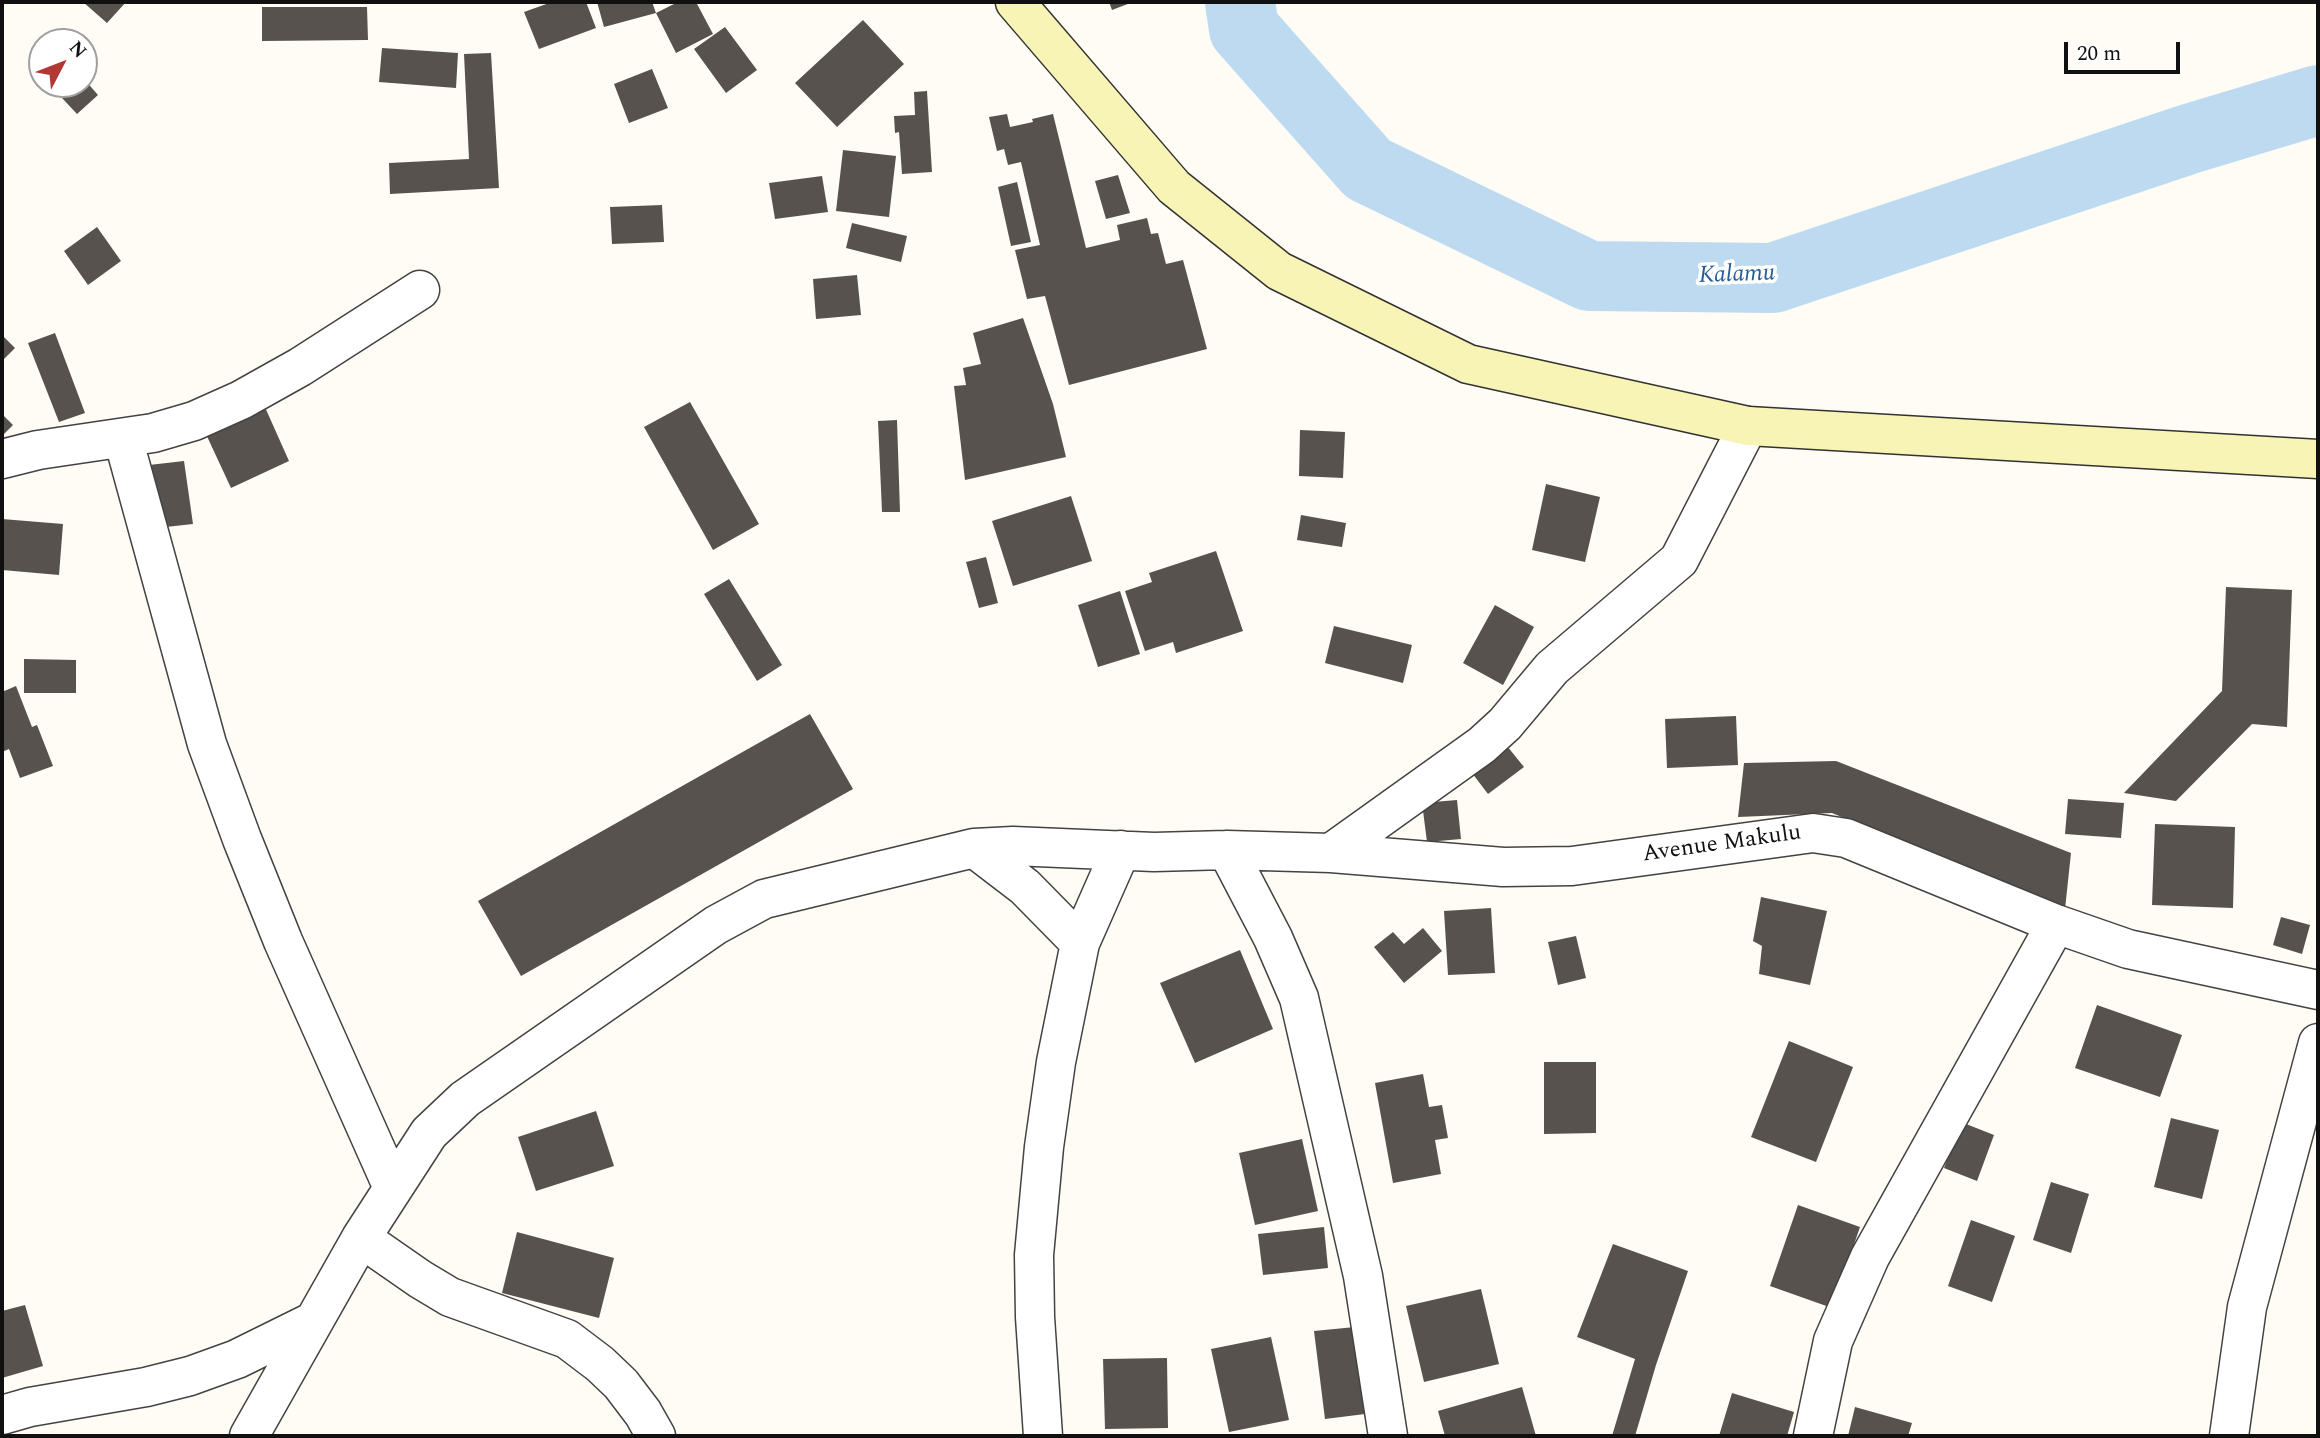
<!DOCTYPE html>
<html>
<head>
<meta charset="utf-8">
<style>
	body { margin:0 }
	#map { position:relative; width:2320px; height:1438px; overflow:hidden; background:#fefcf4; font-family:Spectral,serif }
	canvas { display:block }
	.frame { position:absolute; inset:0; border:4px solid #101010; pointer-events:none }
	.north { position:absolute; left:28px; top:28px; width:70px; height:70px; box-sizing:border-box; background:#fff; border:2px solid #9f9f9f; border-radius:50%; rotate:48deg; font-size:19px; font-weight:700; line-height:28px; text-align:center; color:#101010 }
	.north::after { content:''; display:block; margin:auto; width:24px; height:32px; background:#b23835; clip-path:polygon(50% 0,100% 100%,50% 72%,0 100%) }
	.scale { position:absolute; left:2064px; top:42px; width:116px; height:32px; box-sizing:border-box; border:4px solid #101010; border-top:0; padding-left:9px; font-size:21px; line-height:24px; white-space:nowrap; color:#101010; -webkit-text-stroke:5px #fff; paint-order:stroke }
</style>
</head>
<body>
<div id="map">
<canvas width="2320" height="1438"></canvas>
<div class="frame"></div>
<div class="north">N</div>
<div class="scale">20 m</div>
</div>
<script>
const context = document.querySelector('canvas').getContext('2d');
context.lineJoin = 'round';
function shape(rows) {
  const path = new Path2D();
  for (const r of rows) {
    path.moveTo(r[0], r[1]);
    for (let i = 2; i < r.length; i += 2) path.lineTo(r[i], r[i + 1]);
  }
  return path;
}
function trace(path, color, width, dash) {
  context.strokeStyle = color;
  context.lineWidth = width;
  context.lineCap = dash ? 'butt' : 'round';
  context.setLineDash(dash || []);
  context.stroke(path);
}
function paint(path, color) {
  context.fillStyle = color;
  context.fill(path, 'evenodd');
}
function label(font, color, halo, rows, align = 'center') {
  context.font = font + ' Spectral,serif';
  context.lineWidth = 7;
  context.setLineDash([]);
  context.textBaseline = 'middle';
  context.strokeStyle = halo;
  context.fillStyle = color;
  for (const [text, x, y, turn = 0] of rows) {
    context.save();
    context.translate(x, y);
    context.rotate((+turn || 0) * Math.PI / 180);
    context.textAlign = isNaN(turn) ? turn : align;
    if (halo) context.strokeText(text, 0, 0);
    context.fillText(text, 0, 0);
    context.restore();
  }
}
trace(shape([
	[1240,2,1244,29,1368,169,1589,276,1773,278,2189,139,2318,100]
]), '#bddaf0', 70);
paint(shape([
	[83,2,126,2,107,23],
	[552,2,586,2,596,28,539,49,524,12],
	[597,2,652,2,656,13,678,2,696,2,713,34,676,53,656,13,604,27],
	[1109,2,1133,2,1112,10],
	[262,7,367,7,368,40,262,41],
	[863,20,904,64,837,127,795,83],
	[725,27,757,70,726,93,694,49],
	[382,48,458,53,456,88,379,82],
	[491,53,499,188,390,194,389,163,469,159,464,54],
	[652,69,668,108,629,123,614,84],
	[84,79,98,95,77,114,49,84,84,84],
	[927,91,932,172,902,174,899,132,895,133,894,116,915,115,914,92],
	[1007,114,1010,127,1033,122,1032,119,1053,114,1086,248,1120,240,1117,225,1147,218,1151,234,1158,233,1166,264,1183,260,1207,349,1069,385,1045,296,1027,299,1015,250,1040,245,1021,162,1008,165,1004,149,997,151,989,117],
	[843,150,896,156,889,217,836,211],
	[1118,175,1130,213,1106,219,1095,181],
	[822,176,828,212,775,219,769,183],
	[1017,182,1031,242,1011,246,998,187],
	[662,205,664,242,612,244,610,207],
	[852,223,907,236,901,262,846,248],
	[97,227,121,261,88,285,64,251],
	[857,275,861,315,816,319,813,279],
	[1023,318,1053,404,1066,457,965,480,954,386,966,385,963,368,981,364,973,333],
	[55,333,85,413,59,422,28,343],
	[2,335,15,348,2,361],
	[690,402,759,524,713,550,644,427],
	[264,405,289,461,231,488,205,432],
	[2,414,13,425,2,436],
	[897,420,900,512,882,512,878,421],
	[1300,430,1345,432,1343,478,1299,476],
	[184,461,193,524,157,528,149,465],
	[1546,484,1600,497,1585,562,1532,550],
	[1071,496,1092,561,1013,586,992,521],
	[1301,515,1346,523,1342,547,1297,540],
	[2,519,63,524,59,575,2,570],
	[1216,551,1243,631,1176,653,1173,642,1145,651,1125,591,1152,582,1149,573],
	[986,557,998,603,979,608,966,562],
	[729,579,782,665,757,681,704,594],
	[2226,587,2292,590,2287,727,2252,724,2176,801,2124,793,2222,691],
	[1120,591,1140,654,1098,667,1078,605],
	[1495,605,1534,627,1503,685,1463,663],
	[1334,626,1412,645,1403,683,1325,663],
	[24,659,76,660,76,693,24,693],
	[16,686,32,727,37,725,53,766,20,778,9,749,2,752,2,692],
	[810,714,853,789,521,976,478,901],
	[1736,716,1738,765,1667,768,1665,719],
	[1507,746,1524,767,1488,794,1472,773],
	[1836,761,2071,853,2065,909,1832,813,1738,817,1744,763],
	[2068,799,2124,803,2121,838,2065,834],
	[1457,800,1461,839,1427,842,1422,803],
	[2155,824,2235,827,2233,908,2152,905],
	[1761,897,1827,911,1810,985,1759,974,1762,946,1753,941],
	[1491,908,1495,973,1448,975,1444,911],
	[2281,917,2310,925,2302,954,2273,945],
	[1423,928,1442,951,1404,983,1374,947,1393,932,1404,944],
	[1576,936,1586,978,1558,985,1548,942],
	[1240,950,1273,1029,1195,1063,1160,983],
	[2097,1005,2182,1035,2160,1097,2075,1068],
	[1789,1041,1853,1067,1816,1162,1751,1137],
	[1544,1062,1596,1062,1596,1133,1544,1134],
	[1423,1074,1429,1107,1442,1105,1448,1138,1435,1140,1441,1174,1393,1183,1375,1083],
	[596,1111,614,1166,536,1191,518,1137],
	[2171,1118,2219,1130,2202,1199,2154,1187],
	[1961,1122,1994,1135,1977,1181,1944,1168],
	[1302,1139,1318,1211,1255,1225,1239,1153],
	[2051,1182,2089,1194,2071,1253,2033,1240],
	[1798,1205,1860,1227,1832,1308,1770,1286],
	[1971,1220,2015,1236,1992,1302,1948,1286],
	[1324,1227,1328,1268,1263,1275,1258,1234],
	[517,1232,614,1258,599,1318,502,1293],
	[1613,1244,1688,1271,1656,1365,1635,1436,1612,1436,1635,1359,1577,1337],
	[1481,1289,1499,1364,1424,1382,1406,1306],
	[25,1305,43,1366,2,1378,2,1311],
	[1355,1327,1365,1414,1325,1419,1314,1331],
	[1271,1337,1289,1420,1229,1432,1211,1349],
	[1167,1358,1168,1428,1105,1429,1103,1359],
	[1522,1387,1536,1436,1445,1436,1438,1411],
	[1732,1393,1794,1412,1787,1436,1719,1436],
	[1855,1407,1912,1423,1908,1436,1848,1436]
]), '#57524d');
const street = shape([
	[123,438,207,744,242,839,283,941,393,1188],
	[2,459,38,450,153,433,194,421,241,400,300,367,420,290],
	[974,848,1025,887,1080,943],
	[1227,850,1273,938,1299,998,1363,1276,1388,1436],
	[1331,853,1482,745,1505,724,1552,668,1679,560,1748,426],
	[2,1415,30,1407,146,1387,190,1376,237,1359,314,1321],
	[249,1436,361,1238],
	[656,1436,643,1413,621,1384,600,1364,567,1339,450,1297,420,1279,361,1238,429,1133,465,1099,716,925,764,899,974,848,1013,846,1154,852,1227,850,1331,853,1503,867,1572,866,1813,833,1846,838,2056,924,2128,949,2318,990],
	[1043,1436,1035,1317,1034,1255,1044,1147,1056,1062,1080,943,1121,850],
	[1813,1436,1833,1341,1870,1257,2056,924],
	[2229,1436,2247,1307,2318,1043]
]);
const secondary = shape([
	[1015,2,1174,187,1279,271,1468,364,1748,426,2318,459]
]);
trace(street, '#434343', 41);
trace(secondary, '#323232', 41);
trace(street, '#fff', 38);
trace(secondary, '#f7f4b5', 38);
label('23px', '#101010', '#fff', [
	["Avenue Makulu",1722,845,-8]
]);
label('italic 24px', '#255d96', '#fff', [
	["Kalamu",1737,276,-2]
]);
</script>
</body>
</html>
